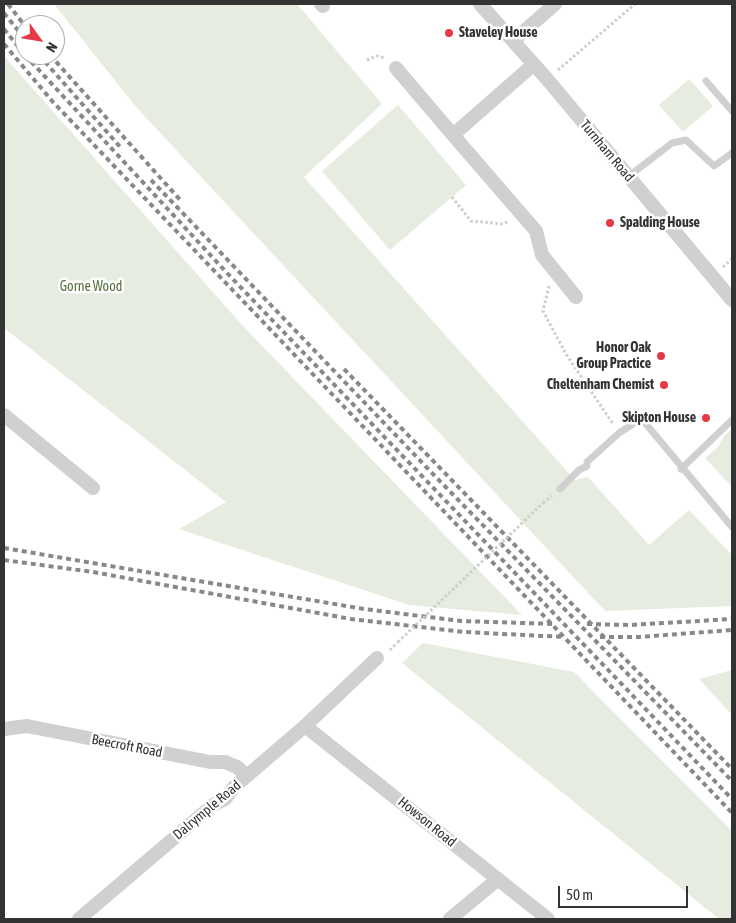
<!DOCTYPE html>
<html>
<head>
<meta charset="utf-8">
<style>
	body { margin:0 }
	#map { position:relative; width:736px; height:923px; overflow:hidden; background:#fff; font-family:"Asap Condensed",sans-serif }
	canvas { display:block }
	.frame { position:absolute; inset:0; border:5px solid #333; pointer-events:none }
	.north { position:absolute; left:15px; top:15px; width:50px; height:50px; box-sizing:border-box; background:#fff; border:1px solid #adadad; border-radius:50%; rotate:122deg; font-size:14px; font-weight:700; line-height:20px; text-align:center; color:#333 }
	.north::after { content:''; display:block; margin:auto; width:18px; height:22px; background:#e63946; clip-path:polygon(50% 0,100% 100%,50% 72%,0 100%) }
	.scale { position:absolute; left:558px; top:886px; width:130px; height:22px; box-sizing:border-box; border:2px solid #333; border-top:0; padding-left:6px; font-size:15px; line-height:18px; white-space:nowrap; color:#333; -webkit-text-stroke:4px #fff; paint-order:stroke }
</style>
</head>
<body>
<div id="map">
<canvas width="736" height="923"></canvas>
<div class="frame"></div>
<div class="north">N</div>
<div class="scale">50 m</div>
</div>
<script>
const context = document.querySelector('canvas').getContext('2d');
context.lineJoin = 'round';
function paint(path, color) {
  context.fillStyle = color;
  context.fill(path, 'evenodd');
}
function shape(rows) {
  const path = new Path2D();
  for (const r of rows) {
    path.moveTo(r[0], r[1]);
    for (let i = 2; i < r.length; i += 2) path.lineTo(r[i], r[i + 1]);
  }
  return path;
}
function trace(path, color, width, dash) {
  context.strokeStyle = color;
  context.lineWidth = width;
  context.lineCap = dash ? 'butt' : 'round';
  context.setLineDash(dash || []);
  context.stroke(path);
}
function label(font, color, halo, rows, align = 'center') {
  context.font = font + ' "Asap Condensed",sans-serif';
  context.lineWidth = 5;
  context.setLineDash([]);
  context.textBaseline = 'middle';
  context.strokeStyle = halo;
  context.fillStyle = color;
  for (const [text, x, y, turn = 0] of rows) {
    context.save();
    context.translate(x, y);
    context.rotate((+turn || 0) * Math.PI / 180);
    context.textAlign = isNaN(turn) ? turn : align;
    if (halo) context.strokeText(text, 0, 0);
    context.fillText(text, 0, 0);
    context.restore();
  }
}
paint(shape([
	[54,4,297,4,382,104,304,177,575,480,588,477,649,545,689,510,732,555,732,606,605,611,137,108],
	[4,56,242,325,522,615,409,605,179,529,226,502,4,328],
	[689,79,713,106,683,132,659,105],
	[398,105,466,185,390,250,322,171],
	[732,429,732,487,705,458,718,447,724,436],
	[423,643,574,672,732,831,732,919,719,919,402,663],
	[732,670,732,715,699,679]
]), '#e6ecdf');
trace(shape([
	[367,60,377,56,385,58],
	[558,70,635,4],
	[452,197,471,221,504,224,508,221],
	[723,267,732,259],
	[549,286,543,311,566,354,613,424],
	[543,503,552,496],
	[390,650,398,642]
]), '#cdcdcd', 3, [2.5, 2.5]);
trace(shape([
	[706,81,732,111],
	[629,176,672,143,686,140,714,166,732,153],
	[646,424,732,527],
	[681,469,732,420],
	[560,489,579,470,587,466,587,462,619,433,633,424]
]), '#d0d0d0', 7);
trace(shape([
	[321,4,323,6],
	[480,4,547,79,732,300],
	[513,41,555,4],
	[534,64,453,135,536,231,542,255,576,297],
	[396,68,453,135],
	[4,415,93,488],
	[305,726,548,919],
	[4,729,27,726,210,762,225,762,237,767,247,776],
	[79,919,213,805,225,799,234,787,305,726,377,658],
	[450,919,498,879]
]), '#d0d0d0', 14);
trace(shape([
	[8,4,25,26],
	[4,13,25,39],
	[4,29,25,55],
	[4,44,53,102,732,813],
	[25,55,227,273,732,799],
	[39,55,122,149],
	[50,55,182,202],
	[151,180,432,473,732,781],
	[344,369,732,769],
	[4,548,364,609,461,621,555,624],
	[4,560,93,572,351,619,464,632,565,637],
	[587,624,630,625,732,619],
	[600,637,639,637,732,630]
]), '#888', 4, [5, 4]);
trace(shape([
	[398,642,543,503]
]), '#cdcdcd', 3, [2.5, 2.5]);
for (const [x, y, r, color] of [
	[449,33,5,"#e63946"],
	[610,223,5,"#e63946"],
	[661,356,5,"#e63946"],
	[664,385,5,"#e63946"],
	[706,418,5,"#e63946"]
]) {
  const dot = new Path2D();
  dot.arc(x, y, r, 0, 2 * Math.PI);
  context.fillStyle = color;
  context.fill(dot);
  trace(dot, '#fff', 2);
}
label('bold 14px', '#333', '#fff', [
	["Staveley House",459,33,"left"],
	["Spalding House",620,223,"left"],
	["Honor Oak",651,348],
	["Group Practice",651,364],
	["Cheltenham Chemist",654,385],
	["Skipton House",696,418]
], 'right');
label('14px', '#333', '#fff', [
	["Turnham Road",607,151,50],
	["Beecroft Road",127,746,11],
	["Dalrymple Road",207,810,-40],
	["Howson Road",427,822,39]
]);
label('14px', '#56703f', '#fff', [
	["Gorne Wood",91,287]
]);
</script>
</body>
</html>
